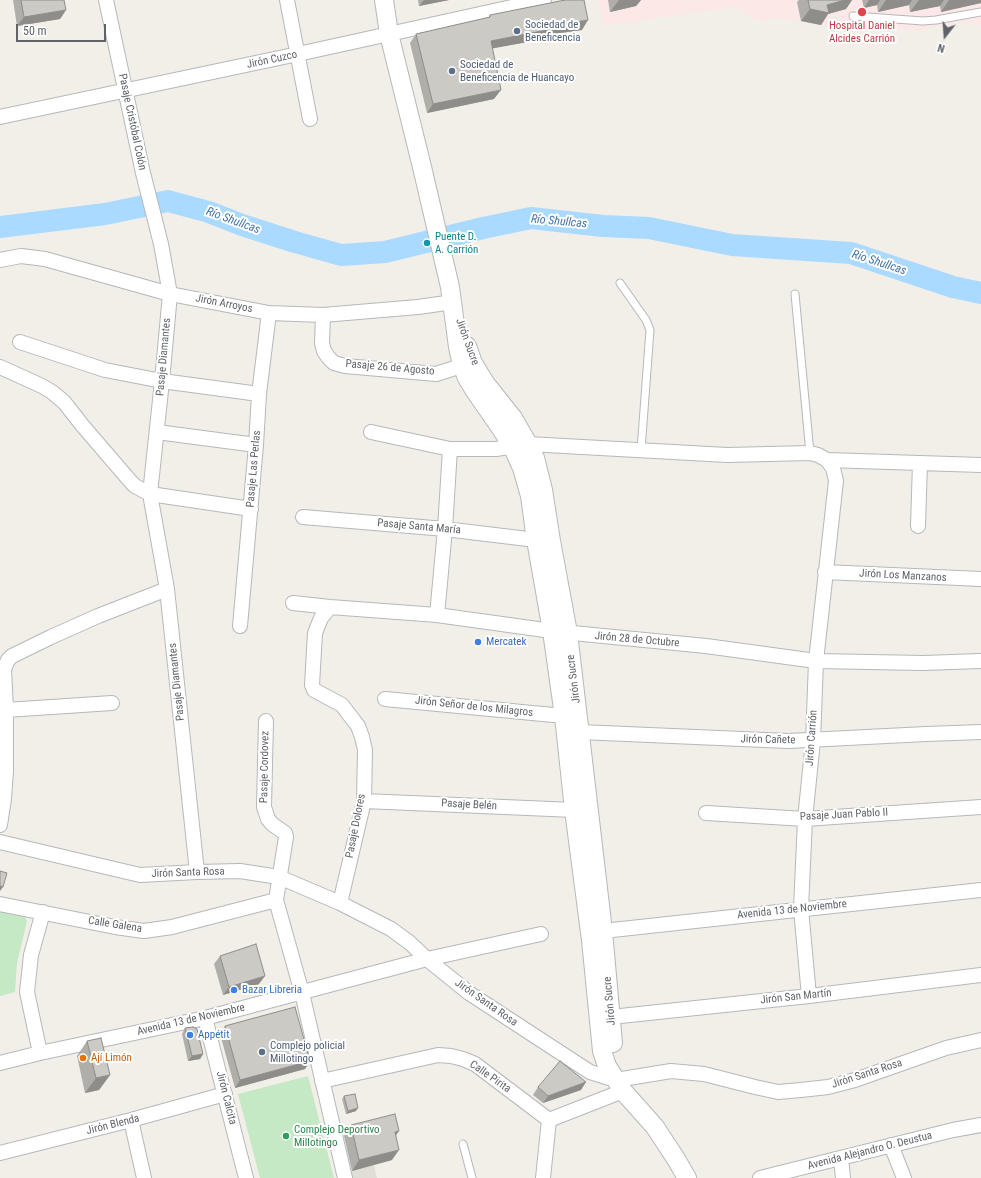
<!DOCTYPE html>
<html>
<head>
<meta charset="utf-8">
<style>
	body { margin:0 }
	#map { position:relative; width:981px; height:1178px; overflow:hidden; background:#f1efe8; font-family:"Roboto Condensed",sans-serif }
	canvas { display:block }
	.north { position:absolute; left:925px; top:16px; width:40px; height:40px; -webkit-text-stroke:3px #fff; paint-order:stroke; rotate:197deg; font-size:11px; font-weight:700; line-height:16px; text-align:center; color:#5f6368 }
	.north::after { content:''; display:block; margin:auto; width:14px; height:18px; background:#5f6368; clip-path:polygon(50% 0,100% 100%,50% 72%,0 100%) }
	.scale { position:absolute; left:16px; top:24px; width:90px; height:18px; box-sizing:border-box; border:2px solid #5f6368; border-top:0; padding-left:5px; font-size:12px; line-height:14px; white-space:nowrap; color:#5f6368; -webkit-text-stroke:3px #fff; paint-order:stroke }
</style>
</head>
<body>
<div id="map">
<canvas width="981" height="1178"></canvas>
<div class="north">N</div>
<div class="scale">50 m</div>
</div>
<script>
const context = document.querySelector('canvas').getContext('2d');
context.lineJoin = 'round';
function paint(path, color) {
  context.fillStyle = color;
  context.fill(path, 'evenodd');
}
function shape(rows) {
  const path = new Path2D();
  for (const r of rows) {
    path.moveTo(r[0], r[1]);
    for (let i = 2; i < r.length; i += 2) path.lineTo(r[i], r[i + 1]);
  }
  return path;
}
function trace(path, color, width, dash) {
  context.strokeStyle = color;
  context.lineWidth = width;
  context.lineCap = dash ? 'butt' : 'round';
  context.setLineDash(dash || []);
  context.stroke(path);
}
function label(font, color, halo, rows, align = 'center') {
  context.font = font + ' "Roboto Condensed",sans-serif';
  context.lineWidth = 4;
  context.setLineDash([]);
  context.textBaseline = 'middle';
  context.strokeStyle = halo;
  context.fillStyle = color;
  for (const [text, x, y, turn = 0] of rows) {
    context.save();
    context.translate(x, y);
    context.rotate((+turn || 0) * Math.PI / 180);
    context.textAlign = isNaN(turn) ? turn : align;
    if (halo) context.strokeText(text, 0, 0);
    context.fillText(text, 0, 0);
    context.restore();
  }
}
paint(shape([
	[374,1165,377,1178,352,1178,350,1171]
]), '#e1ded6');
paint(shape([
	[598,0,981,0,981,26,971,23,947,25,917,31,888,27,850,29,822,26,779,18,759,21,734,7,604,26]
]), '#fce8e6');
paint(shape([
	[0,910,25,917,27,921,17,963,15,992,0,996],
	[308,1076,334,1178,260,1178,238,1094]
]), '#c5e8c5');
trace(shape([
	[0,227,105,214,168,201,209,212,242,225,295,242,341,255,385,252,483,228,531,218,603,226,649,228,732,245,851,253,953,287,981,293]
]), '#aadaff', 22);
const service = shape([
	[853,16,923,21,936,20,981,12],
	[620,283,646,320,650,330,641,450],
	[795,294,810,453],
	[463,1144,472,1178]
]);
const minor = shape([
	[106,0,143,173,161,244,170,294,162,381,150,494,167,589,197,872],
	[287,0,310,119],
	[0,117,298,54,544,0],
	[0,260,21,256,45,259,170,294,269,313,323,315,418,307,453,302],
	[323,315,322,343,324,351,328,357,334,363,345,366,436,374,471,363],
	[20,342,105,370,162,381,259,394],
	[0,367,42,386,52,392,64,402,82,425,131,482,135,486,150,494,251,509],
	[157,432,256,445],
	[371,432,450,449,496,449,528,444,727,455,810,453,818,455,827,460,833,468,836,481,816,661,813,741,805,819,801,909,809,996],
	[827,460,981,465],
	[303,517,445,529,536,540],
	[918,526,920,463],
	[825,572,981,579],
	[293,603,330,607,437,615,552,631,706,646,816,661,923,663,981,661],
	[330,607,321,618,315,633,312,685,314,690,342,705,351,717,358,726,362,737,365,750,364,801,340,903],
	[437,615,445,529,450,449],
	[240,626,256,445,259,394,269,313],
	[385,699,564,716],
	[6,710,112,703],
	[266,721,264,807,268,819,272,824,285,833,286,837,276,900,302,993,345,1178],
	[580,732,788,741,926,734,981,732],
	[364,801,574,810],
	[706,813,805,819,981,807],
	[0,825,4,799,6,771,6,710,4,669,8,660,12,656,51,637,98,616,167,589],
	[0,842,140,875,197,872,240,871,279,877,340,903,391,929,410,943,427,959,469,993,590,1072,616,1080,671,1071,704,1074,755,1087,778,1092,801,1090,828,1087,855,1080,946,1048,981,1040],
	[0,904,115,927,144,931,172,927,276,900],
	[603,931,981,890],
	[611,1017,809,996,981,975],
	[205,1018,246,1178],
	[40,1053,27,992,31,955,43,912],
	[0,1063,40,1053,205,1018,427,959,541,934],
	[322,1081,438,1055,451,1056,463,1059,475,1064,549,1120,623,1091],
	[131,1120,144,1178],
	[891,1145,904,1178],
	[0,1153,131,1120,225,1094],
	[841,1158,843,1178],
	[543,1178,549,1120],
	[760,1178,953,1130,981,1125]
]);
const tertiary = shape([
	[384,0,389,34,422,167,450,287,458,347,462,365,467,378,475,391,500,427,512,446,522,468,530,496,536,540,552,631,564,716,574,810,591,940,602,1051,607,1066,623,1091,655,1127,676,1159,687,1178],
	[467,346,473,363,479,373,486,384,513,418,528,444,535,458,543,490,551,541,568,633,603,931,613,1043]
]);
trace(service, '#b5b8bc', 9);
trace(minor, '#b5b8bc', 16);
trace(tertiary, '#b5b8bc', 20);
trace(service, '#fff', 7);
trace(minor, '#fff', 14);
trace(tertiary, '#fff', 18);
paint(shape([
	[13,0,64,0,66,10,60,19,17,26],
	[418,0,449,0,419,6],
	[608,0,641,0,636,6,610,12],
	[799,0,852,0,846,9,828,14,821,25,801,21,797,2],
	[862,0,981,0,981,3,941,12,940,6,910,12,909,5,878,12,877,5,864,8],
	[490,15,582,30,553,34,550,38,492,48,494,99,427,113,410,43,416,34,488,18],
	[220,956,259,984,223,995,214,964],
	[225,1026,310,1061,305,1069,235,1088,220,1034],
	[185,1028,203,1054,200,1059,188,1061,182,1034],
	[87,1041,110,1075,99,1090,85,1093,77,1056],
	[538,1087,581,1090,543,1103,533,1095],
	[344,1096,356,1111,346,1114,342,1099],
	[351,1125,392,1160,352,1171,344,1136]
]), '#afaea9');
paint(shape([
	[424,0,449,0,419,6],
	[619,0,641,0,636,6,610,12],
	[845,0,852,0,846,9,828,14,821,25,801,21,810,9],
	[869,0,880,0,877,5,864,8],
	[886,0,912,0,909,5,878,12],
	[919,0,944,0,940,6,910,12],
	[949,0,981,0,981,3,941,12],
	[66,10,60,19,17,26,24,17],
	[588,20,582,30,553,34,550,38,484,50,491,41,556,25],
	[501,90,494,99,427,113,433,104],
	[0,886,3,887,0,891],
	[265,976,259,984,223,995,229,987],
	[203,1054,200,1059,188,1061,192,1056],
	[310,1061,305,1069,235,1088,240,1080],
	[110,1075,99,1090,85,1093,96,1078],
	[586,1082,581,1090,543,1103,548,1096],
	[358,1108,356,1111,346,1114,348,1111],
	[399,1131,392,1141,395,1132],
	[399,1150,392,1160,352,1171,359,1160]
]), '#8f8d8a');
const building = shape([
	[21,0,64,0,66,10,24,17,21,0],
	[565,0,584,0,588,20,556,25,557,28,491,41,501,90,433,104,416,34,490,17,490,15,565,0],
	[808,0,845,0,827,5,829,13,810,9,808,0],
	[0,871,7,873,3,887,0,886,0,871],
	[256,944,265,976,229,987,220,956,256,944],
	[295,1007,310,1061,240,1080,225,1026,295,1007],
	[193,1027,197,1029,203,1054,192,1056,185,1028,193,1027],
	[101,1038,110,1075,96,1078,87,1041,101,1038],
	[560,1061,586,1082,548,1096,538,1087,560,1061],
	[355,1094,358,1108,348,1111,344,1096,355,1094],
	[395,1114,399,1131,395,1132,399,1150,359,1160,351,1125,395,1114]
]);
paint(building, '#cccac5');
trace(building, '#8f8d8a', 1);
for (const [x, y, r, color] of [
	[862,12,5,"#e0444e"],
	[517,31,4,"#5c6f8a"],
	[452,71,4,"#5c6f8a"],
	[427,243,4,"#0f9aa8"],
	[478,642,4,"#3f7fe0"],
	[234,990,4,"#3f7fe0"],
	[190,1035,4,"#3f7fe0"],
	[262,1052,4,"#5c6f8a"],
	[83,1058,4,"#e8710a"],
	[286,1136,4,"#2e9e5b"]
]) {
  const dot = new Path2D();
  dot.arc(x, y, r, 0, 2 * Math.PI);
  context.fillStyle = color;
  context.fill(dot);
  trace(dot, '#fff', 1.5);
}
label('11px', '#4e5e75', '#fff', [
	["Sociedad de",525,25],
	["Beneficencia",525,38],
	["Sociedad de",460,65],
	["Beneficencia de Huancayo",460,78],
	["Complejo policial",270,1046],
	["Millotingo",270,1059]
], 'left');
label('11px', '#be3a42', '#fff', [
	["Hospital Daniel",862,26],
	["Alcides Carrión",862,39]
]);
label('11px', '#5f6368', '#fff', [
	["Jirón Cuzco",272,60,-12],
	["Pasaje Cristóbal Colón",132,122,78],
	["Jirón Arroyos",224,304,11],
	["Jirón Sucre",467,342,70],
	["Pasaje Diamantes",164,357,-85],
	["Pasaje 26 de Agosto",390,368,5],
	["Pasaje Las Perlas",254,469,-85],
	["Pasaje Santa María",419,527,5],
	["Jirón Los Manzanos",903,576,3],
	["Jirón 28 de Octubre",637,640,5],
	["Jirón Sucre",574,679,-97],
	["Pasaje Diamantes",177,682,-96],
	["Jirón Señor de los Milagros",474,707,6],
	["Jirón Carrión",812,738,-86],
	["Jirón Cañete",768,740,1],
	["Pasaje Cordovez",265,767,-89],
	["Pasaje Belén",469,805,3],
	["Pasaje Juan Pablo II",844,815,-3],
	["Pasaje Dolores",356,826,-79],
	["Jirón Santa Rosa",188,873,-2],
	["Avenida 13 de Noviembre",792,910,-6],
	["Calle Galena",115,925,9],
	["Jirón San Martín",796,997,-6],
	["Jirón Sucre",610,1001,-95],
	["Jirón Santa Rosa",486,1003,35],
	["Avenida 13 de Noviembre",191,1020,-13],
	["Jirón Santa Rosa",867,1074,-18],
	["Calle Pirita",490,1077,35],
	["Jirón Calcita",226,1098,76],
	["Jirón Blenda",113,1125,-14],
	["Avenida Alejandro O. Deustua",870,1151,-14]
]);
label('11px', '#0d838f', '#fff', [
	["Puente D.",435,237],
	["A. Carrión",435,250]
], 'left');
label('11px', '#366cbe', '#fff', [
	["Mercatek",486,642],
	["Bazar Libreria",242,990],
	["Appétit",198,1035]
], 'left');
label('11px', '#c56008', '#fff', [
	["Ají Limón",91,1058]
], 'left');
label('11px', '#27864d', '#fff', [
	["Complejo Deportivo",294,1130],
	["Millotingo",294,1143]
], 'left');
label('italic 12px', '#4174aa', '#fff', [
	["Río Shullcas",233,221,20],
	["Río Shullcas",559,222,5],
	["Río Shullcas",879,263,18]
]);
</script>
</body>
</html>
